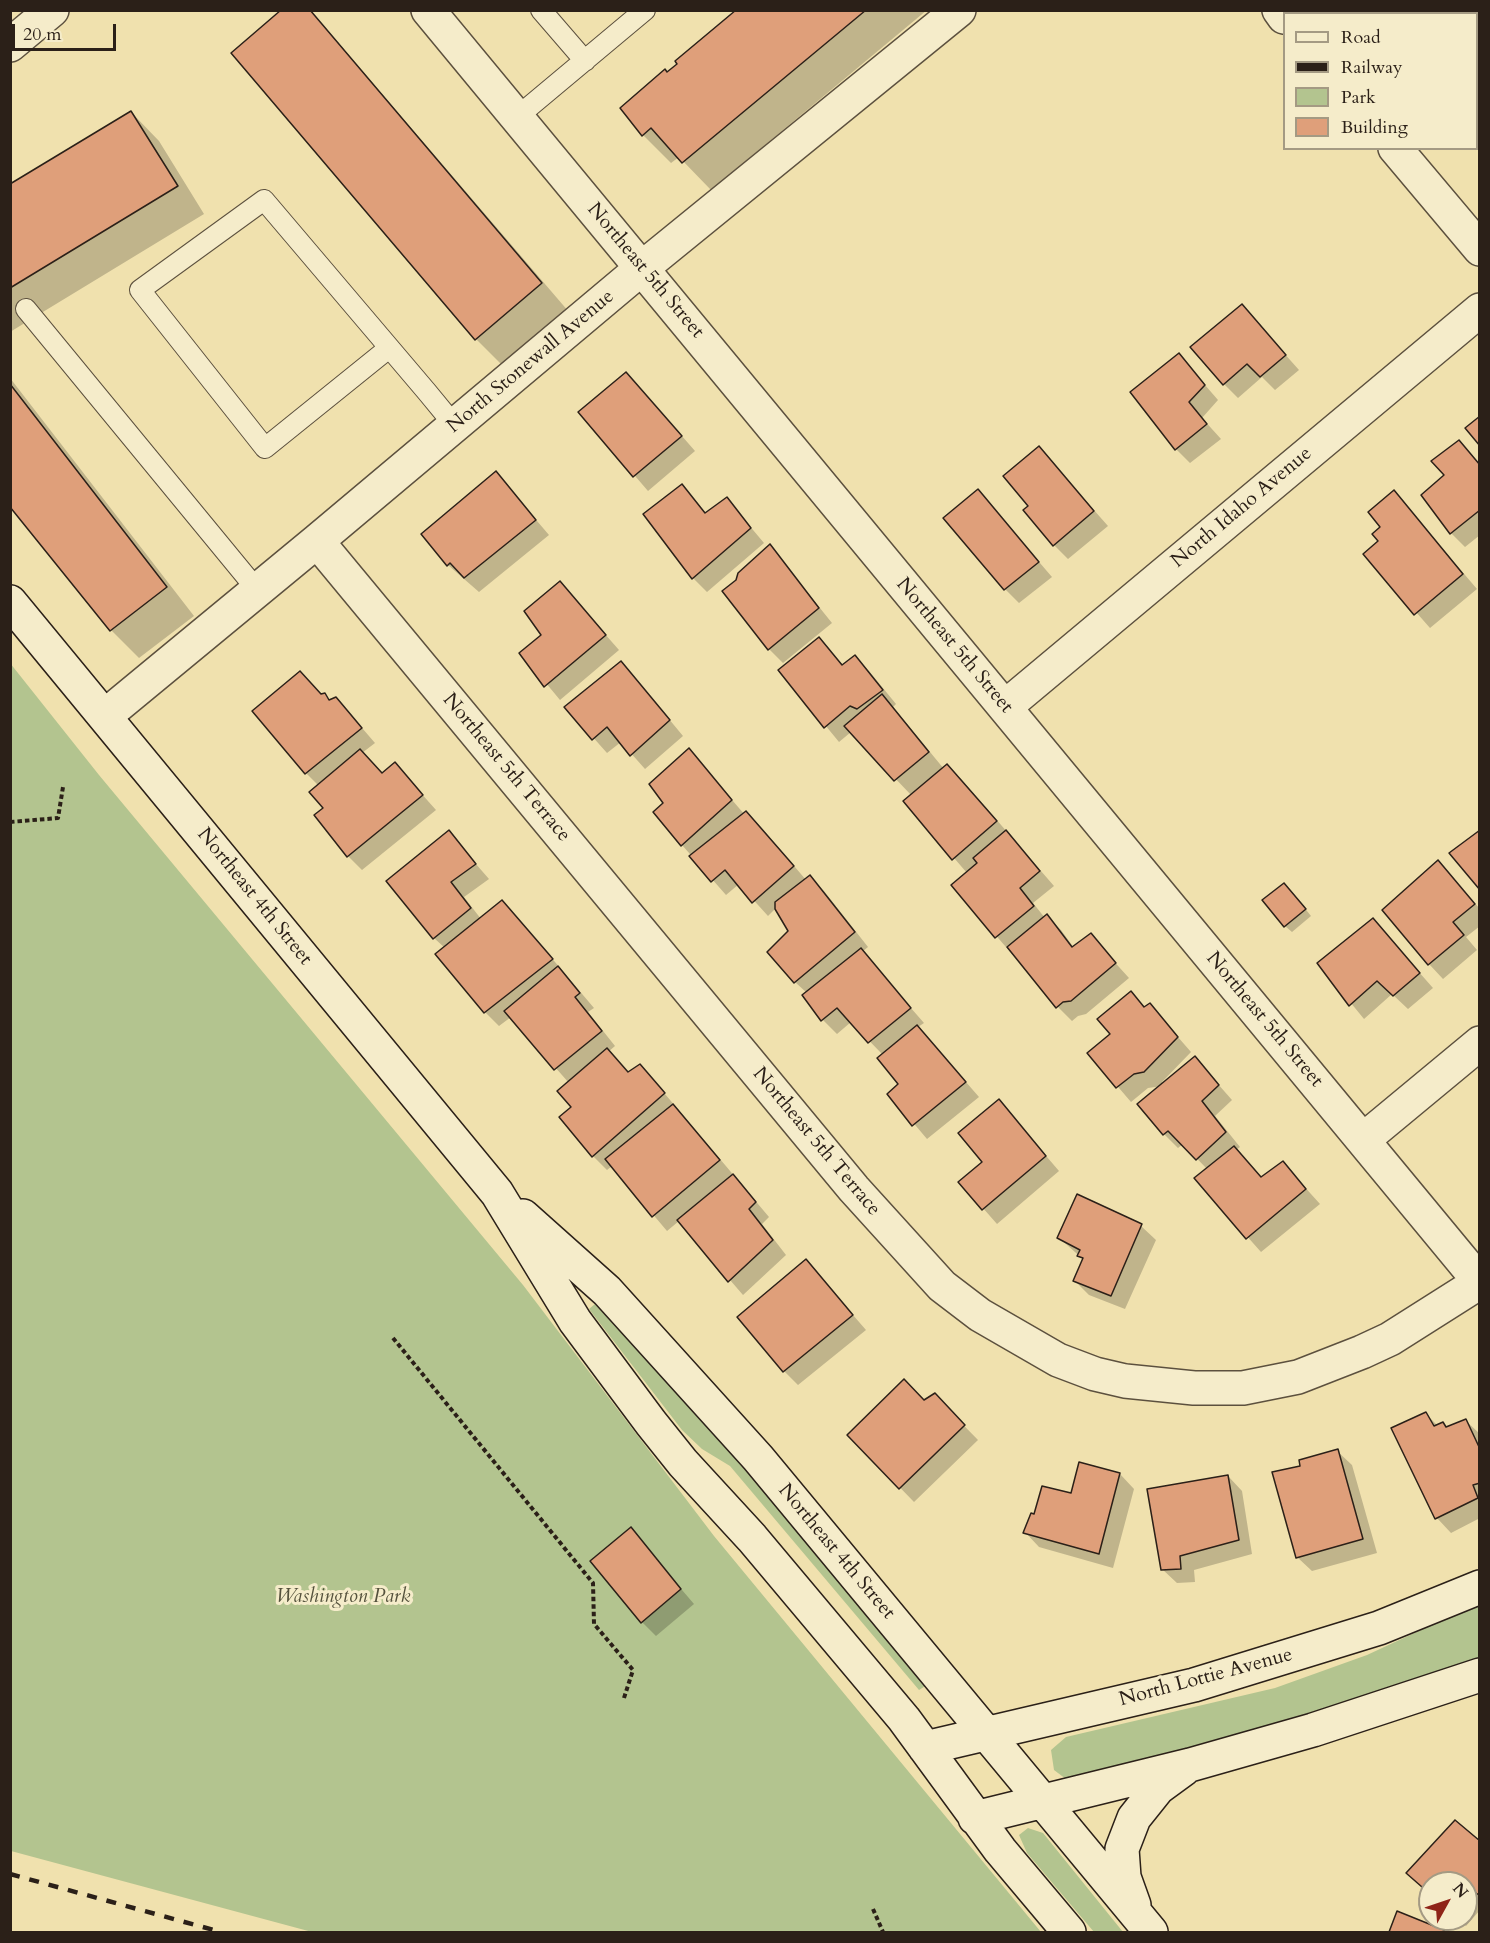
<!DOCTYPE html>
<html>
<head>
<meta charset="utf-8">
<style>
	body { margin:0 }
	#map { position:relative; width:1490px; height:1943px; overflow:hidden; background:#f0e1ae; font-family:Cardo,serif }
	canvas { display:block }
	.frame { position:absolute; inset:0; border:12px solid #2b2018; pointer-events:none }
	.legend { position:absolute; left:1283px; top:12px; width:195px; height:138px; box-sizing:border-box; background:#f5ecca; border:2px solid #a49a83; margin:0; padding:8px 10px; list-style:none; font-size:18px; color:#2b2018 }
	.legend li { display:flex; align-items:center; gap:12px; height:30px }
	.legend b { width:30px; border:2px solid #a49a83 }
	.north { position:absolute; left:1418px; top:1871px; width:60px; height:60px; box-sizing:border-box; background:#f5ecca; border:2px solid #a49a83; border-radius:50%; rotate:50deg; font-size:16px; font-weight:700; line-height:24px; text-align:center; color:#2b2018 }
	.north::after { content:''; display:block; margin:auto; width:21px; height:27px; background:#8f2418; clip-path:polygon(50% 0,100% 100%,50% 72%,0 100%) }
	.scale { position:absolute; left:12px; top:24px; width:104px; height:27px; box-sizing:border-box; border:3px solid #2b2018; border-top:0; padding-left:8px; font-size:18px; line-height:21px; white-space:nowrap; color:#2b2018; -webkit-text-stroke:4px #f5ecca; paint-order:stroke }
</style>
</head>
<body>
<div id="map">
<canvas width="1490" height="1943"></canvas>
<div class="frame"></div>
<ul class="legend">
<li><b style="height:8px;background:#f5ecca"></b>Road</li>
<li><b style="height:8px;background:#2b2018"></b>Railway</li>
<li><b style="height:16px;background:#b3c48f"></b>Park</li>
<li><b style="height:16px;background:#df9f7a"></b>Building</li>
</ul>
<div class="north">N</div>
<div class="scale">20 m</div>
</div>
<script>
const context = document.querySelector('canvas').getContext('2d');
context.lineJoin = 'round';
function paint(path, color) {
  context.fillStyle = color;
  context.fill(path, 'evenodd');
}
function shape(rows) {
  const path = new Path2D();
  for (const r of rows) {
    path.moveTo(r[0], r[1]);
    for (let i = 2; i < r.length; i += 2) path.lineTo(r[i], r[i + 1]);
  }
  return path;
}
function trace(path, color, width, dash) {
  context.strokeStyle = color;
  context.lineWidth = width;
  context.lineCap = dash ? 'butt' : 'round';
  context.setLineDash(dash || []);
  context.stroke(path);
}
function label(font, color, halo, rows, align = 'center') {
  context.font = font + ' Cardo,serif';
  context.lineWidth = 6;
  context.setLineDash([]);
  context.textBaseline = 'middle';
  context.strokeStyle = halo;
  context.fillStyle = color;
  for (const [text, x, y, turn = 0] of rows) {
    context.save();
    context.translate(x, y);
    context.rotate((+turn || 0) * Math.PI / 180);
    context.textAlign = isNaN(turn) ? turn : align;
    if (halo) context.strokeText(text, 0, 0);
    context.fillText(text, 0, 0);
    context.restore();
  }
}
paint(shape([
	[10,663,99,775,523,1285,714,1536,1041,1932,312,1932,11,1851],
	[595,1304,745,1468,927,1685,919,1690,730,1466,702,1449,682,1430,589,1309],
	[1479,1603,1479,1666,1286,1731,1066,1779,1054,1770,1051,1750,1066,1737,1275,1688,1367,1655],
	[1028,1828,1043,1833,1123,1932,1094,1932,1027,1853,1019,1835]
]), '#b3c48f');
paint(shape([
	[310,10,569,312,504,367,476,339],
	[738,10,927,10,711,190,679,157,671,163,643,135,622,108,667,74],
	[1480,10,1480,49,1476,51,1476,14],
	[131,112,159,141,204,214,10,332,10,185],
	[1242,306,1299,370,1275,390,1262,377,1238,398,1224,384],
	[1179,355,1218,400,1202,418,1221,439,1190,463,1176,449],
	[10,378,194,616,139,658,111,630,10,504],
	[640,388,695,451,648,491,580,412],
	[1459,442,1480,464,1480,535,1465,547,1451,533,1446,475],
	[1039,448,1108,526,1068,559,1054,545,1030,506],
	[496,473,549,535,479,592,448,565,423,534],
	[681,486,707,514,727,499,764,543,707,592,693,578,645,514],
	[978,491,1052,577,1019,603,1005,589],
	[1394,492,1477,589,1430,628,1365,554,1380,541],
	[770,546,832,623,783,663,769,649,738,581],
	[560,583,619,650,560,700,521,653,543,635],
	[819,639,844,666,855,657,869,671,896,704,893,707,944,769,947,766,962,780,1054,886,1033,903,1045,918,1047,916,1061,930,1074,948,1090,935,1129,978,1086,1014,1078,1016,1072,1021,1058,1007,953,886,967,873,905,801,912,796,851,732,839,742,780,670],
	[635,678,683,736,645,769,621,742,607,753,566,707],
	[311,684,329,701,350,714,375,743,362,753,382,774,395,764,436,810,362,870,348,856,326,808,319,786,306,773],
	[689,750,745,815,746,813,761,827,806,880,809,877,824,891,868,947,862,952,924,1023,918,1027,979,1097,927,1139,889,1094,900,1084,883,1055,851,1022,837,1034,823,1020,807,993,795,982,790,931,776,908,768,916,739,884,726,895,682,845,665,803],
	[448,832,489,879,464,897,481,919,502,902,516,916,594,1008,588,1012,615,1046,608,1052,629,1074,654,1081,769,1217,762,1224,786,1255,743,1295,679,1221,667,1231,612,1166,607,1170,593,1156,573,1107,569,1083,511,1017,499,1026,485,1012,445,948,434,938],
	[1438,862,1480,909,1480,926,1466,937,1477,950,1443,979,1429,964],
	[1291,891,1311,916,1292,932,1285,926],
	[1373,920,1433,988,1408,1009,1392,994,1364,1019,1319,964],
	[1131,993,1146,1008,1150,1005,1191,1052,1162,1082,1164,1084,1195,1058,1232,1100,1215,1116,1240,1147,1236,1150,1262,1178,1283,1163,1320,1204,1261,1252,1196,1179,1207,1169,1183,1144,1178,1148,1164,1134,1162,1086,1148,1088,1131,1102,1089,1053,1112,1034],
	[999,1101,1059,1171,997,1224,960,1182,984,1162],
	[1078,1196,1141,1226,1156,1240,1125,1309,1089,1295,1075,1281,1084,1260,1058,1237],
	[806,1261,866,1330,798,1385,784,1371],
	[934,1395,978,1440,914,1502,849,1435],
	[1426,1414,1438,1426,1443,1423,1448,1428,1466,1421,1480,1434,1480,1518,1451,1533,1437,1518,1393,1429],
	[1337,1451,1352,1465,1377,1553,1312,1571,1297,1557],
	[1120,1474,1134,1489,1113,1568,1039,1547,1025,1532,1035,1515,1072,1495],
	[1228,1476,1242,1491,1252,1554,1194,1570,1195,1582,1177,1583,1162,1569],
	[630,1529,694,1604,656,1636,642,1622],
	[1480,1843,1480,1910,1466,1926,1458,1919,1466,1919,1466,1883,1430,1883,1430,1894,1408,1873],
	[1398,1913,1445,1932,1390,1932]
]), '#0003');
const building = shape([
	[281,10,310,10,542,283,475,340,231,53,281,10],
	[736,10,866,10,682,163,651,128,642,136,620,108,665,69,667,72,677,64,675,61,736,10],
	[1404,10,1480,10,1480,23,1476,25,1476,14,1401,14,1404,10],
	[131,111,178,186,10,288,10,184,131,111],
	[1242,304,1286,355,1260,377,1247,364,1223,385,1190,347,1242,304],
	[1179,353,1205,385,1189,402,1207,424,1175,450,1130,392,1179,353],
	[626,372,682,436,633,477,578,412,626,372],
	[10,384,167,587,110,631,10,507,10,384],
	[1480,416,1480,446,1465,428,1480,416],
	[1459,440,1480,465,1480,510,1450,534,1421,495,1444,475,1431,461,1459,440],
	[1039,446,1094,511,1053,546,1023,510,1028,506,1003,476,1039,446],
	[496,471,536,520,464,578,450,563,447,566,421,534,496,471],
	[682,484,705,513,727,497,751,528,692,579,643,514,682,484],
	[978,489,1039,562,1004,590,943,518,978,489],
	[1394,490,1463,574,1414,615,1363,554,1378,541,1372,534,1380,527,1368,512,1394,490],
	[770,544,819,608,768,650,722,591,736,580,738,573,770,544],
	[560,581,606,635,544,687,519,653,541,635,524,611,560,581],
	[819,637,842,665,855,655,883,690,857,709,850,706,824,728,778,670,819,637],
	[621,661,670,720,630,756,607,727,592,740,564,707,621,661],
	[300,671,321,694,325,693,329,700,336,697,362,728,305,774,252,711,300,671],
	[882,694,929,752,894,781,844,726,882,694],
	[689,748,732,800,681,846,653,812,663,803,649,784,689,748],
	[360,749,382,773,395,762,423,795,347,857,314,815,323,808,309,792,360,749],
	[947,764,997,821,952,860,903,801,947,764],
	[746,811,794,866,752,903,725,870,711,882,689,856,746,811],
	[449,830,476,864,451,882,471,908,433,939,386,881,449,830],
	[1006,830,1040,871,1020,888,1034,906,995,938,951,885,977,863,973,858,1006,830],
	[1480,830,1480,890,1449,853,1480,830],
	[1438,860,1475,904,1453,922,1464,935,1428,965,1382,910,1438,860],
	[810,875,855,932,794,983,767,952,788,931,775,909,775,902,810,875],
	[1284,883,1306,909,1284,927,1262,900,1284,883],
	[502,900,553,959,484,1013,435,954,502,900],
	[1047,914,1072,947,1091,933,1116,963,1071,1001,1063,1002,1056,1008,1007,947,1047,914],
	[1373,918,1420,973,1393,996,1377,981,1349,1006,1317,963,1373,918],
	[861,948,911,1008,868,1043,837,1008,821,1021,802,995,861,948],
	[558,966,580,993,575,997,602,1031,554,1070,504,1011,558,966],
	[1131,991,1144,1007,1150,1003,1178,1037,1144,1072,1134,1074,1116,1088,1087,1053,1110,1034,1097,1019,1131,991],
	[917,1025,966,1082,912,1126,887,1094,898,1084,877,1058,917,1025],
	[607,1048,628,1072,640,1064,665,1093,592,1157,559,1117,571,1107,557,1091,607,1048],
	[1195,1056,1219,1085,1202,1101,1226,1132,1196,1160,1168,1131,1163,1135,1137,1104,1195,1056],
	[999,1099,1046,1156,982,1210,958,1182,982,1162,958,1133,999,1099],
	[673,1104,720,1160,652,1217,605,1159,673,1104],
	[1234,1146,1261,1177,1283,1161,1306,1189,1246,1239,1194,1178,1234,1146],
	[733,1174,756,1202,749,1209,773,1240,728,1282,677,1220,733,1174],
	[1077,1194,1142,1224,1111,1296,1073,1281,1083,1258,1077,1256,1080,1250,1057,1238,1077,1194],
	[806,1259,853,1315,783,1372,737,1317,806,1259],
	[904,1379,924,1400,935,1393,965,1425,899,1489,847,1435,904,1379],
	[1426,1412,1434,1426,1443,1422,1446,1427,1466,1419,1480,1449,1480,1483,1473,1485,1478,1498,1435,1519,1391,1428,1426,1412],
	[1338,1449,1363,1539,1296,1558,1272,1472,1300,1466,1299,1460,1338,1449],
	[1079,1462,1120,1473,1099,1554,1023,1533,1031,1513,1034,1514,1042,1486,1071,1493,1079,1462],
	[1228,1475,1239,1540,1180,1556,1181,1569,1161,1570,1147,1489,1228,1475],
	[631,1527,681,1589,641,1623,590,1561,631,1527],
	[1455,1820,1480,1841,1480,1896,1471,1889,1466,1895,1466,1883,1430,1883,1430,1894,1406,1873,1455,1820],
	[1397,1911,1449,1932,1389,1932,1397,1911]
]);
paint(building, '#df9f7a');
trace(building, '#2b2018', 1.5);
const lane = shape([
	[541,10,585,61],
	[517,117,645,10],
	[26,309,258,591],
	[389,348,265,448,140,290,264,200,427,392,455,426]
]);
const street = shape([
	[428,10,1480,1282],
	[1279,10,1284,17],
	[10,45,52,10],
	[1395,148,1480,249],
	[317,541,854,1189,942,1286,980,1315,1058,1360,1095,1374,1125,1381,1194,1388,1243,1388,1298,1377,1362,1352,1390,1339,1480,1282],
	[1005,707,1480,310],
	[105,716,317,541,642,268,959,10],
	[1363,1140,1480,1043]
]);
const secondary = shape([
	[10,602,497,1193,575,1321,651,1423,683,1463,752,1538,904,1719,1000,1850,1069,1932],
	[523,1216,607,1291,758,1458,1151,1932],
	[925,1748,1194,1685,1379,1628,1480,1587],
	[975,1818,1190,1765,1313,1730,1480,1675],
	[1134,1905,1124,1877,1122,1849,1134,1818,1158,1788,1184,1769]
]);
trace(lane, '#5c503e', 22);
trace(street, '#5c503e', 36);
trace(secondary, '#2b2018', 36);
trace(shape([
	[10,822,58,818,63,787],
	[393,1338,593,1583,594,1624,633,1670,624,1698],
	[873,1909,883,1932]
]), '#2b2018', 4, [4.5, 3]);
trace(lane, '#f5ecca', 20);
trace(street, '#f5ecca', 33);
trace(secondary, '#f5ecca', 33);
trace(shape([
	[10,1874,221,1932]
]), '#2b2018', 4.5, [10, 10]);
label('20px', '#2b2018', '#f5ecca', [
	["Northeast 5th Street",645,271,50],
	["North Stonewall Avenue",531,362,-40],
	["North Idaho Avenue",1242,508,-40],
	["Northeast 5th Street",954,646,50],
	["Northeast 5th Terrace",506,768,50],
	["Northeast 4th Street",254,897,51],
	["Northeast 5th Street",1264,1020,50],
	["Northeast 5th Terrace",816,1142,50],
	["Northeast 4th Street",836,1552,50],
	["North Lottie Avenue",1206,1678,-15]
]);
label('italic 20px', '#54513c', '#f5ecca', [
	["Washington Park",343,1597]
]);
</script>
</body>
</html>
